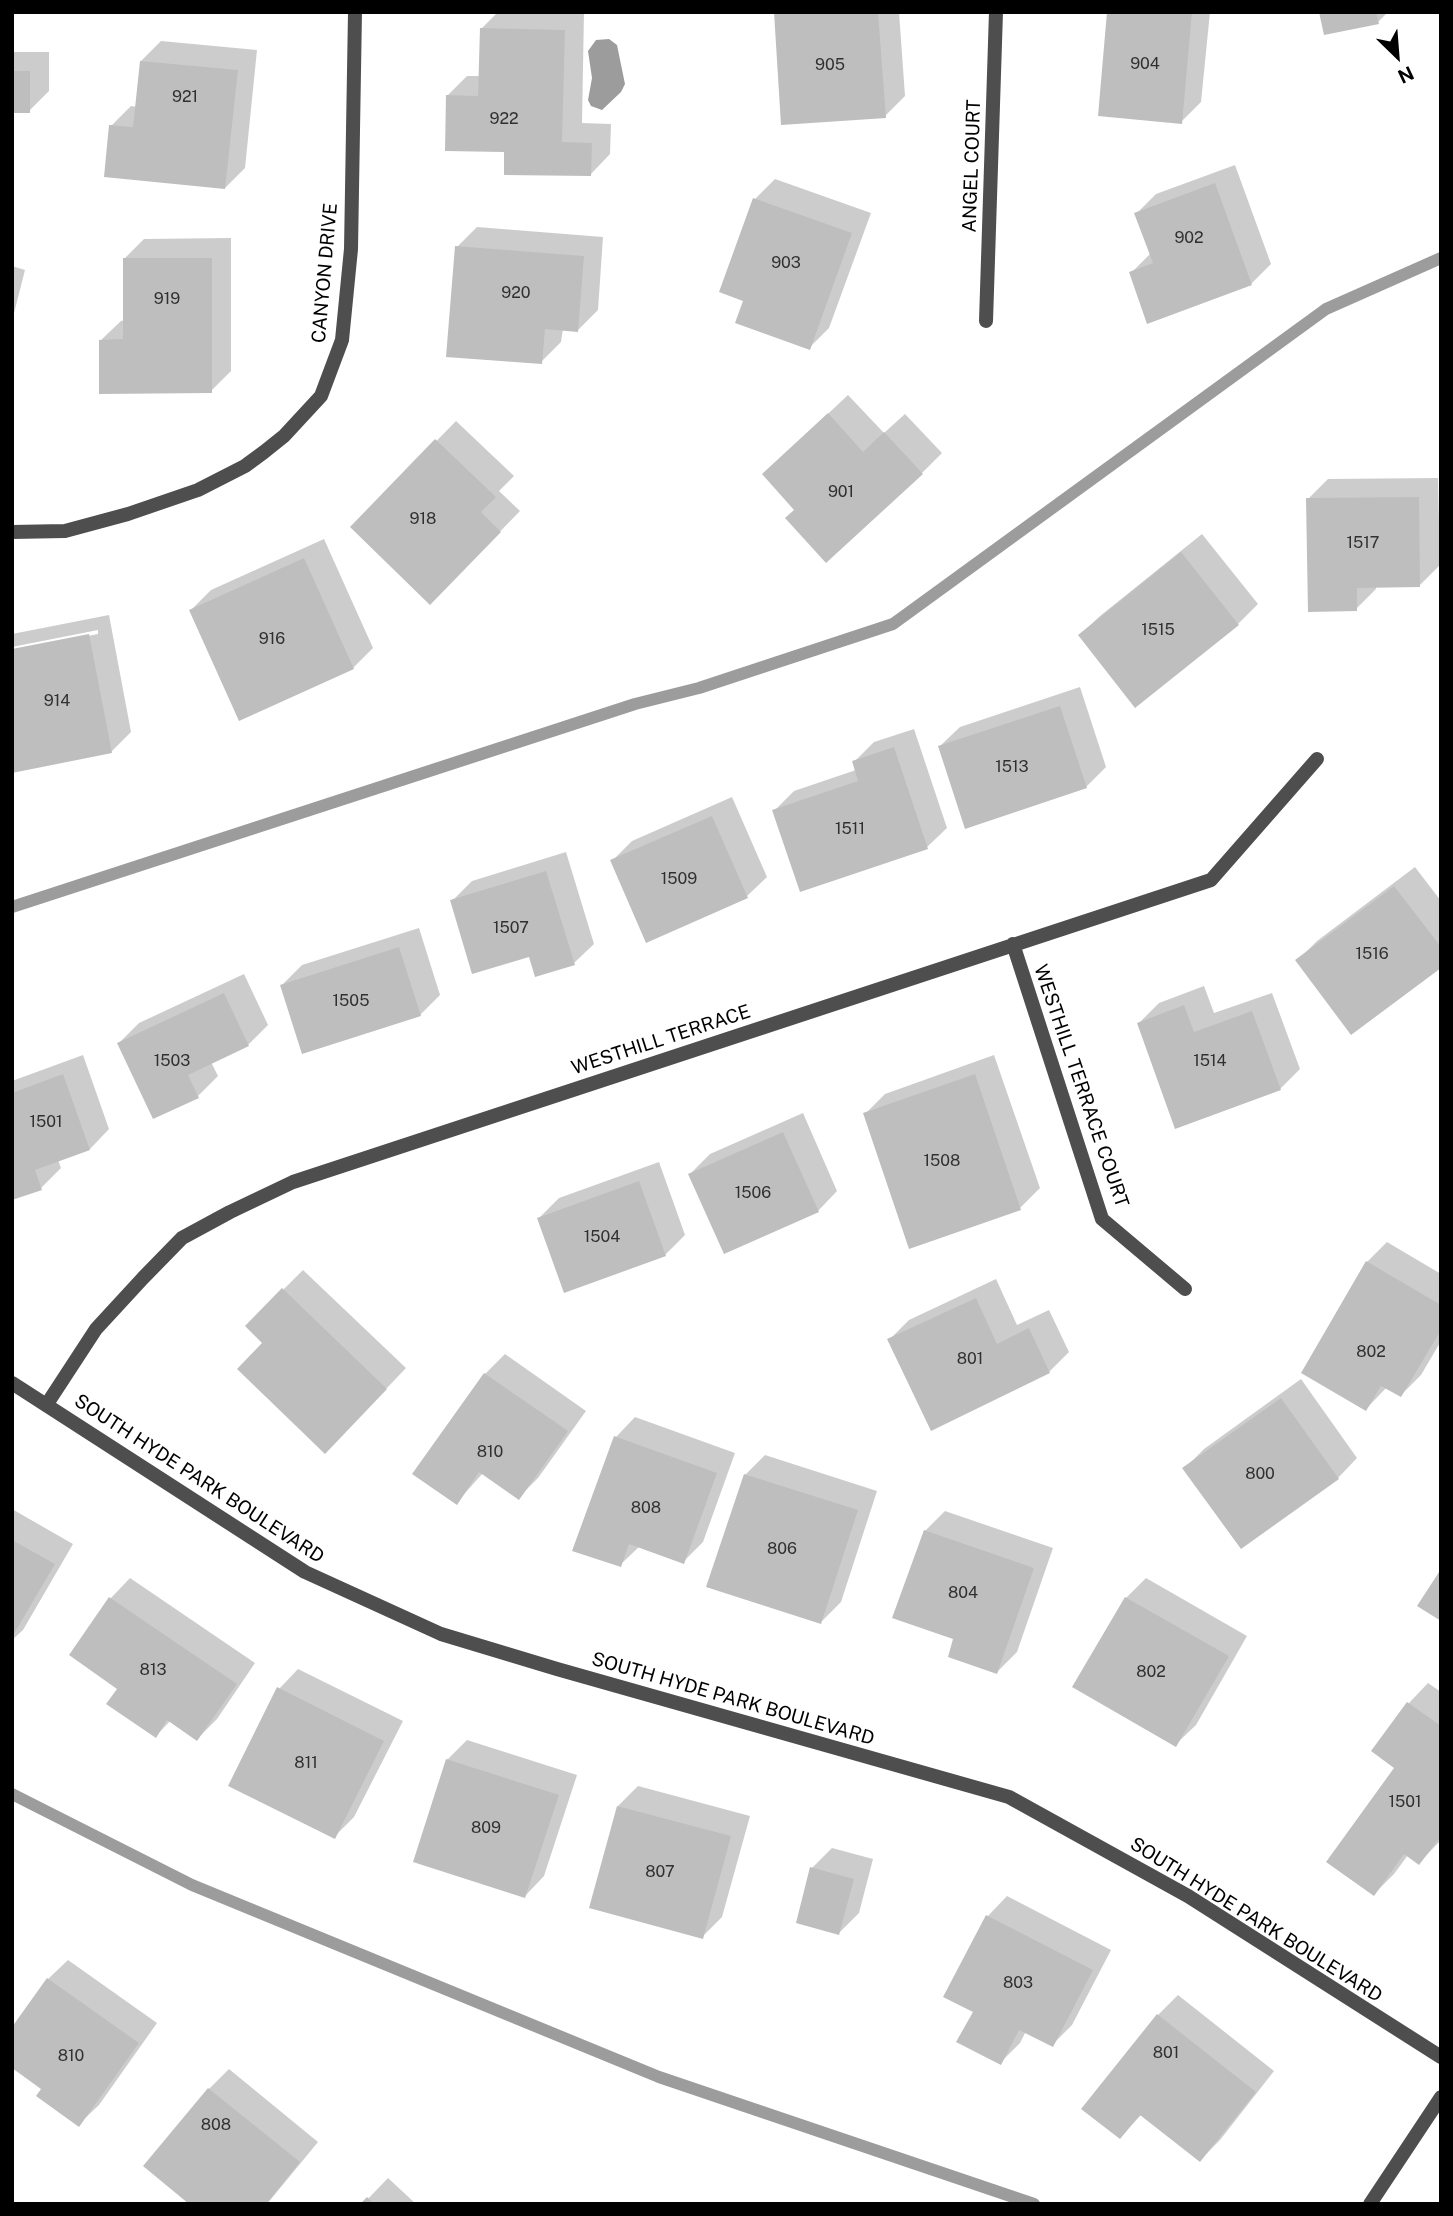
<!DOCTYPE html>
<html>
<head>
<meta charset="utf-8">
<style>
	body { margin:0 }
	#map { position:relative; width:1453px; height:2216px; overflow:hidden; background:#fff; font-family:"Public Sans",sans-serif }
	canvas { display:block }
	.frame { position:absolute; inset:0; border:14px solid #000; pointer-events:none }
	.north { position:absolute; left:1362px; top:21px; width:70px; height:70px; -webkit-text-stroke:5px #fff; paint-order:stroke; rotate:155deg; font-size:19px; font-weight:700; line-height:28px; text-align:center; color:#000 }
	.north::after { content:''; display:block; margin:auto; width:24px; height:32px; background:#000; clip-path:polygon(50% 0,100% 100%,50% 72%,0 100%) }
</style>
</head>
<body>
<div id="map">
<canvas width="1453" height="2216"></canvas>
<div class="frame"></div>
<div class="north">N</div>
</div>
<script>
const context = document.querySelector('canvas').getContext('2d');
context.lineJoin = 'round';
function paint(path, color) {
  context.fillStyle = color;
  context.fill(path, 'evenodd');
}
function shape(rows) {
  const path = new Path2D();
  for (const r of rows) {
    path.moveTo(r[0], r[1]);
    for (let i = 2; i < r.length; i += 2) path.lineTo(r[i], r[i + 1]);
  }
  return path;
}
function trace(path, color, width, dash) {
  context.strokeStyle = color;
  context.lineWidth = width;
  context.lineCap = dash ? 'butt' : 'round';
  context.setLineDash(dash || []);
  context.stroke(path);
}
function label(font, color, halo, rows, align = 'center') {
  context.font = font + ' "Public Sans",sans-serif';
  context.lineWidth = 5;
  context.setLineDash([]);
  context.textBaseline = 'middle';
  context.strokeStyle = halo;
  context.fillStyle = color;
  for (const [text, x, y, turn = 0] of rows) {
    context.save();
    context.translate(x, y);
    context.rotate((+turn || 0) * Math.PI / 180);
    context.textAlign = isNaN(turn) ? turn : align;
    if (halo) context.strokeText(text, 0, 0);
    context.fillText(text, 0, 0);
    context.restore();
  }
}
paint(shape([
	[609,39,617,45,625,84,621,92,602,110,591,106,588,100,592,78,588,51,596,40]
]), '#9c9c9c');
paint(shape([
	[498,12,584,12,582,123,611,124,610,154,591,174,447,96,467,76,480,76,481,29],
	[775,12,899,12,905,96,885,116],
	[1109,12,1210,12,1201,102,1181,122],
	[1321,12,1388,12,1378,22],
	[161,41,257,50,245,168,225,188,111,126,131,106,137,107,141,61],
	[12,52,49,52,49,91,29,111,12,111],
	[1235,165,1271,264,1251,284,1131,273,1151,253,1136,214,1156,194],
	[775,179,871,213,829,328,809,348,746,300,755,199],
	[477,227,603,237,598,310,578,330,563,329,561,342,541,362,457,247],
	[231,238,231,371,211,391,101,340,121,321,125,320,124,259,144,239],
	[12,266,25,270,12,321],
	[848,395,884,433,905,414,942,453,922,473,796,509,784,455],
	[456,421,514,476,499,491,520,511,450,583,352,527],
	[1438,478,1440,565,1420,585,1376,586,1376,589,1356,609,1308,499,1328,479],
	[1202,534,1258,604,1238,624,1080,635,1100,616],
	[324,539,373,648,353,668,240,719,191,610,211,590],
	[109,615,131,732,111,752,12,651,98,634,98,630,12,647,12,634],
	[1080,687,1106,767,1086,787,940,746,960,727],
	[914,729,947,828,927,847,775,810,794,791,856,770,854,762,874,742],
	[732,797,767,877,747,896,647,940,612,861,632,841],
	[566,852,594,944,574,963,530,955,452,901,472,881],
	[1415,867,1441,901,1441,966,1297,961,1317,941],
	[419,928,440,995,420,1015,282,985,302,965],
	[244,974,268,1025,248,1045,211,1062,218,1076,198,1096,119,1043,139,1023],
	[1204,986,1214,1013,1272,993,1300,1069,1280,1089,1139,1023,1159,1003],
	[83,1055,109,1129,90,1149,58,1160,61,1168,41,1188,12,1198,12,1081],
	[994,1055,1040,1188,1020,1208,865,1114,885,1094],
	[803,1113,837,1191,818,1211,690,1174,710,1154],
	[659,1162,685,1235,665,1255,539,1218,559,1198],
	[1387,1242,1441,1274,1441,1341,1421,1375,1401,1395,1387,1387,1366,1409,1367,1262],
	[303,1270,406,1368,345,1432,247,1326],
	[996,1279,1017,1325,1049,1310,1069,1352,1049,1372,889,1340,909,1320],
	[505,1354,586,1411,538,1478,519,1497,483,1473,457,1502,415,1473,485,1374],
	[1301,1379,1357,1458,1338,1478,1184,1469,1204,1449],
	[635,1417,735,1453,703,1542,683,1562,640,1546,620,1565,616,1437],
	[765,1455,877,1491,841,1602,821,1622,745,1475],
	[12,1509,73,1544,23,1630,12,1640],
	[945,1511,1053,1548,1017,1652,997,1672,956,1638,925,1531],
	[130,1578,255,1663,217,1719,197,1739,171,1720,156,1736,120,1688,71,1655,111,1598],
	[1146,1578,1247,1636,1196,1725,1176,1744,1075,1686,1126,1598],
	[298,1669,403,1721,354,1817,334,1837,279,1689],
	[1428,1683,1441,1692,1441,1840,1419,1863,1408,1855,1394,1874,1374,1894,1396,1768,1373,1751,1409,1703],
	[467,1740,577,1775,544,1876,525,1896,447,1760],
	[638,1786,750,1816,722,1917,702,1937,618,1806],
	[832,1848,873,1859,859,1913,839,1933,812,1868],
	[1007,1896,1111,1950,1072,2025,1052,2045,1026,2031,1020,2043,1000,2063,975,2011,988,1916],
	[68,1960,157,2023,99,2105,79,2124,44,2088,48,1979],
	[1178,1995,1274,2071,1220,2140,1200,2160,1142,2114,1120,2137,1083,2108,1158,2015],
	[229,2069,318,2142,267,2204,192,2204,146,2166,209,2089],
	[388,2178,416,2204,363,2204]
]), '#0003');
trace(shape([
	[12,907,635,704,699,688,893,624,1326,309,1441,258],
	[12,1794,192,1885,659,2077,1034,2204]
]), '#9c9c9c', 12);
paint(shape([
	[774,12,878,12,886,118,781,125],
	[1107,12,1192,12,1182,124,1098,116],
	[1319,12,1376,12,1379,24,1324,35],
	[480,28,565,30,562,142,592,143,591,176,504,175,504,152,445,151,446,95,478,96],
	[140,61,238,70,225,189,104,177,109,125,133,127],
	[12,71,30,71,30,113,12,113],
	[1215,183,1252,285,1147,324,1129,272,1153,263,1134,213],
	[753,198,852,233,810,350,735,323,743,301,719,292],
	[455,246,584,256,578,332,545,329,542,364,446,357],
	[123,258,212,258,212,393,99,394,99,340,123,339],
	[828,413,863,452,884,432,923,474,826,563,785,518,794,510,762,474],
	[435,439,496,497,481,512,501,532,430,605,350,527],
	[1419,497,1420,587,1357,588,1357,611,1308,612,1306,498],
	[1181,552,1239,625,1135,708,1078,635],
	[304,558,354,669,239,721,189,610],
	[89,634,112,753,12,773,12,649],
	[1060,706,1087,788,965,829,938,746],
	[894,747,928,849,800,892,772,810,858,781,852,761],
	[712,816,748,898,646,943,610,860],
	[546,871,575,965,535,977,529,957,472,974,450,900],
	[1394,886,1441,947,1441,968,1351,1035,1295,960],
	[399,947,421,1016,302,1054,280,985],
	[224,993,249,1046,188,1075,199,1098,153,1119,117,1043],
	[1184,1005,1194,1032,1252,1011,1281,1090,1175,1129,1137,1023],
	[63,1074,90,1150,35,1170,42,1190,12,1200,12,1093],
	[975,1074,1021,1210,909,1249,863,1113],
	[783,1132,819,1212,724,1254,688,1174],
	[639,1181,666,1256,564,1293,537,1218],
	[1366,1261,1441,1305,1441,1330,1401,1397,1381,1386,1366,1411,1301,1373],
	[282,1288,387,1389,325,1454,237,1369,262,1343,245,1326],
	[976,1298,997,1344,1029,1328,1050,1373,931,1431,887,1339],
	[484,1373,568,1431,519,1500,479,1472,457,1505,412,1474],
	[1281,1398,1339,1479,1241,1549,1182,1468],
	[614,1436,717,1473,684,1564,629,1544,621,1567,572,1551],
	[744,1474,858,1510,821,1624,706,1587],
	[924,1530,1034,1568,997,1674,948,1657,953,1639,892,1618],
	[12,1540,55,1564,12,1637],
	[1441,1569,1441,1621,1417,1606],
	[109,1597,237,1684,197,1741,167,1720,156,1738,106,1704,117,1689,69,1655],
	[1125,1597,1229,1656,1176,1747,1072,1687],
	[277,1687,384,1741,335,1839,228,1786],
	[1407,1702,1441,1726,1441,1836,1419,1865,1404,1854,1374,1896,1326,1862,1394,1768,1371,1751],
	[446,1759,559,1795,525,1898,413,1862],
	[617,1806,731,1836,703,1939,589,1908],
	[810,1867,854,1879,839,1935,796,1923],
	[986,1915,1093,1970,1053,2047,1019,2030,1001,2065,956,2042,973,2012,943,1997],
	[47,1978,139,2043,79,2127,36,2096,41,2089,12,2068,12,2027],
	[1157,2014,1256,2092,1200,2162,1140,2115,1120,2139,1081,2109],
	[208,2088,300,2162,266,2204,189,2204,143,2166],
	[367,2197,374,2204,360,2204]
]), '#bebebe');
trace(shape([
	[986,321,996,12],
	[12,532,65,531,128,514,198,490,245,466,264,452,284,436,321,396,342,340,351,249,355,12],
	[1013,944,1102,1219,1185,1289],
	[12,1383,305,1572,441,1634,557,1669,1009,1797,1188,1896,1441,2057],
	[47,1404,96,1329,143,1278,182,1238,230,1212,293,1182,1211,880,1317,759]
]), '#4e4e4e', 14);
trace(shape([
	[1370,2204,1441,2097]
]), '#4e4e4e', 14);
label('16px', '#303030', null, [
	["904",1145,64],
	["905",830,65],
	["921",185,97],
	["922",504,119],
	["902",1189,238],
	["903",786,263],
	["920",516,293],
	["919",167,299],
	["901",841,492],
	["918",423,519],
	["1517",1363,543],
	["1515",1158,630],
	["916",272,639],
	["914",57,701],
	["1513",1012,767],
	["1511",850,829],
	["1509",679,879],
	["1507",511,928],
	["1516",1372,954],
	["1505",351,1001],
	["1503",172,1061],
	["1514",1210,1061],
	["1501",46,1122],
	["1508",942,1161],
	["1506",753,1193],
	["1504",602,1237],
	["802",1371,1352],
	["801",970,1359],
	["810",490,1452],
	["800",1260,1474],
	["808",646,1508],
	["806",782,1549],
	["804",963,1593],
	["813",153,1670],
	["802",1151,1672],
	["811",306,1763],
	["1501",1405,1802],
	["809",486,1828],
	["807",660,1872],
	["803",1018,1983],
	["801",1166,2053],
	["810",71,2056],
	["808",216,2125]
]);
label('19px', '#000', '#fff', [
	["ANGEL COURT",972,166,-88],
	["CANYON DRIVE",325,273,-85],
	["WESTHILL TERRACE",661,1040,-18],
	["WESTHILL TERRACE COURT",1081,1086,71],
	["SOUTH HYDE PARK BOULEVARD",199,1479,33],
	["SOUTH HYDE PARK BOULEVARD",733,1699,16],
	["SOUTH HYDE PARK BOULEVARD",1256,1920,32]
]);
</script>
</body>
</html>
